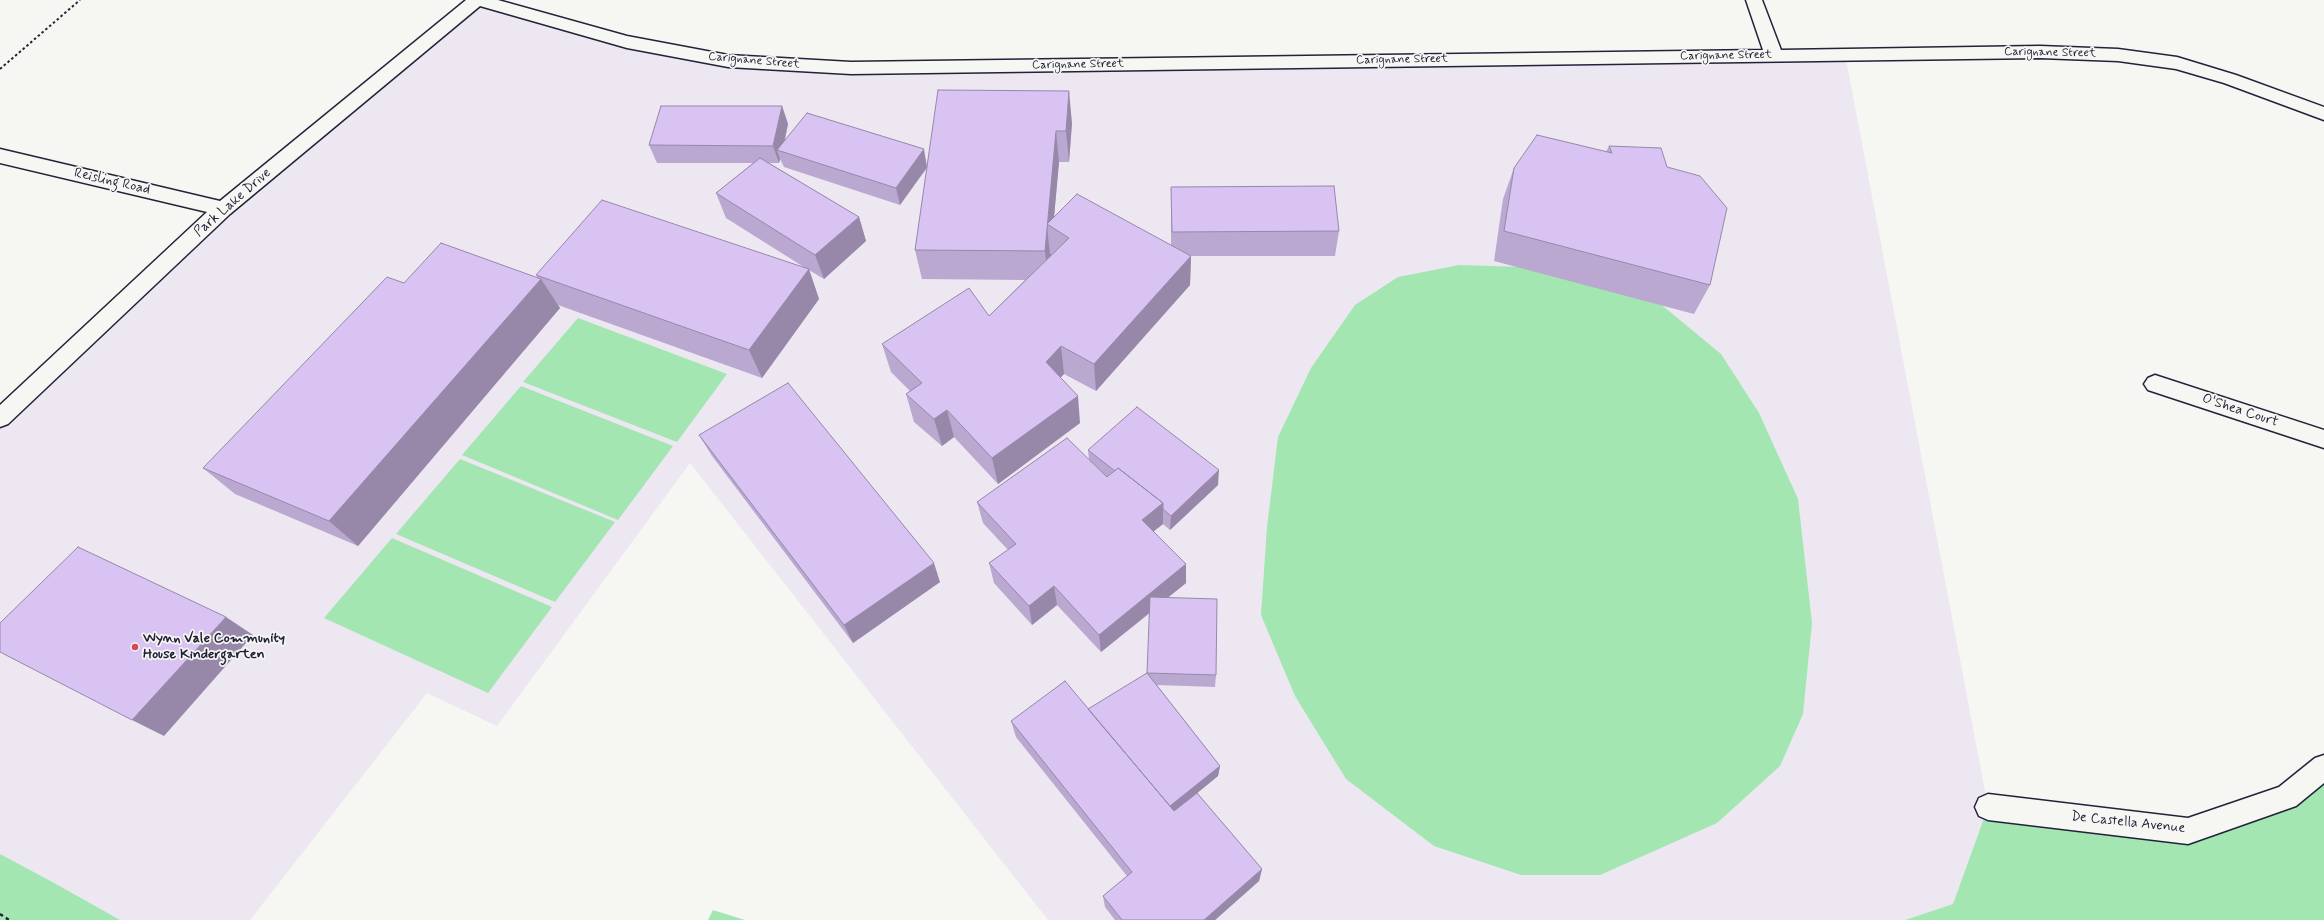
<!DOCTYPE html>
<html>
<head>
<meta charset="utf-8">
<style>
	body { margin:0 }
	canvas { display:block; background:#f6f6f2 }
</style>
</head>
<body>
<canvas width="2324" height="920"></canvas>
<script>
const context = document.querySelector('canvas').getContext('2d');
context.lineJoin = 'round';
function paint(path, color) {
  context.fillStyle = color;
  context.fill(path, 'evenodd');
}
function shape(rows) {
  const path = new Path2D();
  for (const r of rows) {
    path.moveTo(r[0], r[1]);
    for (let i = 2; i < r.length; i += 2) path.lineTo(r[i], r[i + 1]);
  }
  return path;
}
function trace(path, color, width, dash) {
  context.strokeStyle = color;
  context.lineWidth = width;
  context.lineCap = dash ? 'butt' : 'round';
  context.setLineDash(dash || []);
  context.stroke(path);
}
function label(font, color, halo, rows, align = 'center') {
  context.font = font + ' Mynerve,sans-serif';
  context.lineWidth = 3.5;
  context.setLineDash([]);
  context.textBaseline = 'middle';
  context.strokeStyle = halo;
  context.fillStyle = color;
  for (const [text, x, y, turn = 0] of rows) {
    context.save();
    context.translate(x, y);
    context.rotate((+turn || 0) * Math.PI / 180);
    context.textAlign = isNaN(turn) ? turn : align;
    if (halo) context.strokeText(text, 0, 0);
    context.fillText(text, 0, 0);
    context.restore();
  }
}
paint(shape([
	[477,0,728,61,851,68,1845,54,1988,807,1953,904,1905,920,1048,920,690,463,497,726,427,693,250,920,117,920,0,856,0,418,223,209]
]), '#ede7f2');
paint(shape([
	[1459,265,1524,267,1658,302,1721,354,1759,413,1798,499,1812,623,1803,714,1780,766,1717,823,1600,875,1521,875,1434,846,1346,779,1295,696,1261,615,1267,527,1278,437,1311,368,1355,305,1398,277],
	[578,318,727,374,677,442,523,382],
	[521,386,673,446,618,520,462,455],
	[460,459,615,522,555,602,396,534],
	[392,538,552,607,488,693,324,618],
	[2324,767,2324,920,1905,920,1953,904,1988,807,2188,831],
	[0,854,56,884,120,920,0,920],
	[713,910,745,920,708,920]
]), '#a3e6b1');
const minor = shape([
	[466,0,498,0,627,36,728,55,851,62,1763,50,1746,0,1762,0,1781,50,2040,46,2118,49,2177,57,2236,75,2324,107,2324,120,2224,83,2176,69,2118,61,2040,58,851,74,728,67,627,48,480,6,230,214,8,424,0,427,0,405,207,212,0,163,0,149,220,201,466,0],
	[2155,375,2324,430,2324,448,2148,390,2144,384,2148,378,2155,375],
	[2324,755,2324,783,2296,806,2188,844,1988,820,1979,816,1975,807,1979,798,1988,794,2188,818,2279,787,2315,758,2324,755]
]);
trace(minor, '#22223b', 3);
trace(shape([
	[0,69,80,0]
]), '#22223b', 2, [2.5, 2.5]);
trace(shape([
	[0,914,9,920]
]), '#22223b', 2.5, [3.5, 3.5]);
paint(minor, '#f6f6f2');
paint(shape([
	[782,106,788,124,785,140,927,166,1072,123,1069,162,1059,162,1054,217,1171,245,1171,187,1339,231,1335,256,1191,256,1190,285,1096,391,1064,374,1060,378,1080,423,998,484,954,437,942,446,914,422,906,394,910,391,891,372,882,344,989,316,1025,280,922,279,915,250,927,168,900,205,784,167,780,159,779,163,769,163,859,217,866,241,824,279,809,270,819,299,762,378,558,305,560,308,358,546,235,494,203,468,404,283,538,278,536,275,807,269,726,218,716,193,753,163,657,163,649,145],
	[1609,146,1667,167,1710,285,1694,314,1494,261,1503,199,1514,168,1606,152],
	[699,435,940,582,853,643,712,456],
	[1088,450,1218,485,1170,530,1163,524,1153,531,1186,564,1186,583,1168,597,1216,675,1215,687,1157,685,1220,766,1218,776,1197,793,1262,869,1259,881,1215,920,1115,920,1105,907,1103,896,1127,876,1016,737,1011,721,1088,709,1147,673,1150,613,1101,652,1057,605,1032,625,994,583,989,563,1008,550,983,523,977,502,1089,460]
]), '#baa8d1');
paint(shape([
	[1069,91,1072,123,1069,162,1066,131],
	[782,106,788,124,782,151,777,150,780,159,779,163,773,146],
	[1056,131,1059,162,1053,228,1047,224],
	[924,149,927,167,900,205,896,188],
	[859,217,866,241,824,279,815,255],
	[1047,227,1050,254,1051,254,1048,281,1045,251],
	[1191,256,1190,285,1096,391,1094,364],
	[809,269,819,299,762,378,749,350],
	[541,279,560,308,358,546,329,521],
	[1061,346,1064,374,1049,390,1046,362],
	[1078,396,1080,423,998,484,992,458],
	[947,410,954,437,942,446,934,419],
	[1219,470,1218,485,1170,530,1171,516],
	[1163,503,1163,524,1143,540,1142,520],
	[934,563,940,582,853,643,844,625],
	[1186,564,1186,583,1101,652,1099,635],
	[1054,586,1057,605,1032,625,1029,606],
	[226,617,253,635,164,736,132,720],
	[1220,766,1218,776,1168,817,1168,807],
	[1262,869,1259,881,1215,920,1204,920]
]), '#9788aa');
const building = shape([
	[938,90,1069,91,1066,131,1056,131,1045,251,915,250,938,90],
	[661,106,782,106,773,146,649,145,661,106],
	[807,113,924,149,896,188,777,150,807,113],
	[1537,135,1612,153,1609,146,1661,148,1667,167,1700,176,1727,208,1710,285,1504,231,1514,168,1537,135],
	[760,158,859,217,815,255,716,193,760,158],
	[1334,186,1339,231,1172,232,1171,187,1334,186],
	[1077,194,1191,256,1094,364,1061,346,1046,362,1078,396,992,458,947,410,934,419,906,394,922,383,882,344,969,288,989,316,1069,238,1047,224,1077,194],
	[602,200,809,269,749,350,536,275,602,200],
	[441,243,541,279,329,521,203,468,387,277,404,283,441,243],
	[788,383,934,563,844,625,699,435,788,383],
	[1137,407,1219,470,1171,516,1163,509,1163,503,1118,468,1115,471,1088,450,1137,407],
	[1067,438,1107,477,1118,468,1163,503,1142,520,1186,564,1099,635,1054,586,1029,606,989,563,1016,544,977,502,1067,438],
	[78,547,226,617,132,720,0,652,0,623,78,547],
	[1150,597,1217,599,1216,675,1147,673,1220,766,1170,806,1088,709,1147,673,1150,597],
	[1065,681,1174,811,1197,793,1262,869,1204,920,1122,920,1103,896,1132,872,1011,721,1065,681]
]);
paint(building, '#d8c3f3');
trace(building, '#9788aa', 1);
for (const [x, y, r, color] of [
	[135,647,4,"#d1495b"]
]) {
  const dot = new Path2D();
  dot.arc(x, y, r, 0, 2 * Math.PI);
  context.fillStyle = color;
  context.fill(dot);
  trace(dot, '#f6f6f2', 1.5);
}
label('12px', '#22223b', '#f6f6f2', [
	["Carignane Street",2050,53,1],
	["Carignane Street",1726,56,-1],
	["Carignane Street",1402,60,-1],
	["Carignane Street",754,61,5],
	["Carignane Street",1078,65,-1]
]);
label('14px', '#22223b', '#f6f6f2', [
	["Reisling Road",112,182,13],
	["Park Lake Drive",233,203,-41],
	["O'Shea Court",2240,411,18],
	["De Castella Avenue",2128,823,6]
]);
label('bold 14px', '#22223b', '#f6f6f2', [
	["Wynn Vale Community",143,639],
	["House Kindergarten",143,655]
], 'left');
</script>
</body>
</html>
